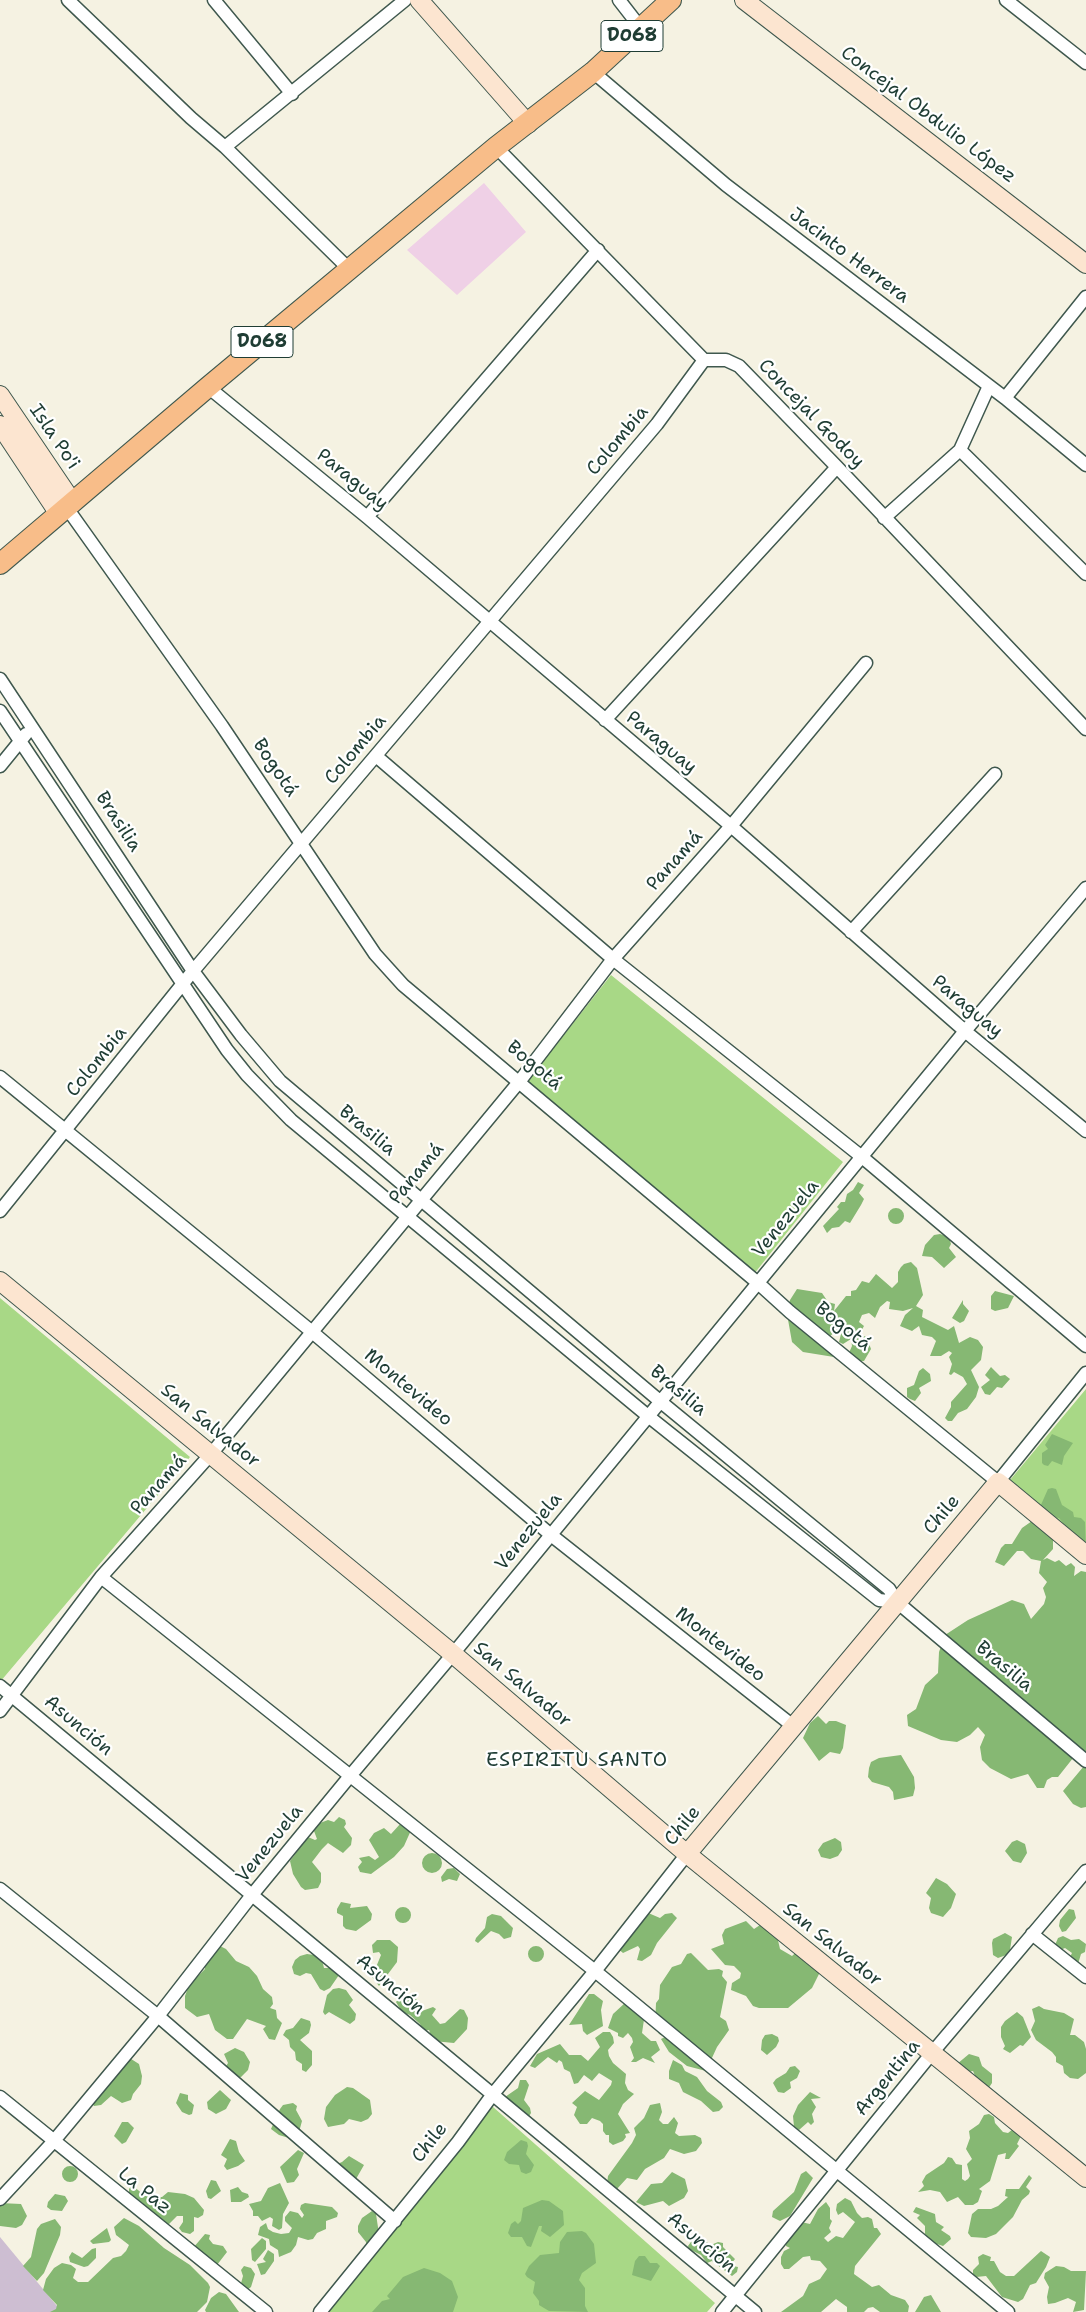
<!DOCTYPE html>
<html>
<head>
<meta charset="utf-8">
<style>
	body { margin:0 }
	canvas { display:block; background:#f5f2e2 }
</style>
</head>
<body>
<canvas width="1086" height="2312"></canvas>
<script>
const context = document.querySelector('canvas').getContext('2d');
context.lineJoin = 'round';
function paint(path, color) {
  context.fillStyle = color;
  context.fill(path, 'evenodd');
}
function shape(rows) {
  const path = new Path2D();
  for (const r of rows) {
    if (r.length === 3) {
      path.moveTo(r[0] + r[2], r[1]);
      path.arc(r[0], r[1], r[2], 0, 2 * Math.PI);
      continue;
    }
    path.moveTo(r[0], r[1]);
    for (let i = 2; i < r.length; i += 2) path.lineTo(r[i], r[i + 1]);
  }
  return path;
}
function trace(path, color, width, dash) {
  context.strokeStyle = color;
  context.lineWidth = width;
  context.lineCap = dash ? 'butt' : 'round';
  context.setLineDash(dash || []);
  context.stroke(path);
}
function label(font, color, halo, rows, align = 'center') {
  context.font = font + ' "Shantell Sans",sans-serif';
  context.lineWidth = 4.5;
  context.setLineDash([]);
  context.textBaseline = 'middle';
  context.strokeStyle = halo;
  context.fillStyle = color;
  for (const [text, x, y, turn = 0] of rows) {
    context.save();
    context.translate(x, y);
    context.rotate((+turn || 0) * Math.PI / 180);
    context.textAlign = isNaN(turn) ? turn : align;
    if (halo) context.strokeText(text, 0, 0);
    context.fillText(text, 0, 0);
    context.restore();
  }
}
paint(shape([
	[484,183,526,232,457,295,407,250]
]), '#efd0e6');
paint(shape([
	[0,2237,62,2312,0,2312]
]), '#cdbed2');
paint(shape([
	[611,975,843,1162,754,1274,524,1086],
	[0,1298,190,1457,0,1682],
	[1086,1389,1086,1543,1010,1480],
	[484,2099,715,2303,707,2312,329,2312]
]), '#a8d886');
paint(shape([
	[858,1182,864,1185,859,1193,864,1199,861,1205,850,1223,845,1221,839,1227,832,1228,827,1233,823,1226,839,1209,837,1207,841,1202,845,1202,847,1194,853,1190],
	[896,1216,8],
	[940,1234,949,1237,951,1244,949,1248,956,1257,944,1268,932,1257,922,1256,925,1245,934,1235],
	[911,1262,917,1268,923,1295,916,1306,923,1310,922,1317,948,1330,954,1326,959,1343,970,1337,978,1340,983,1347,981,1360,971,1370,979,1387,976,1397,967,1409,958,1413,952,1421,948,1421,945,1418,951,1407,951,1402,967,1384,963,1377,954,1372,951,1375,949,1374,952,1364,949,1357,952,1353,949,1351,941,1356,930,1356,936,1341,932,1337,922,1335,919,1326,912,1331,900,1326,905,1315,913,1308,903,1311,889,1309,890,1302,887,1301,880,1307,875,1318,869,1313,862,1315,859,1322,864,1326,859,1335,861,1338,865,1336,867,1338,871,1349,864,1361,859,1361,848,1355,852,1346,851,1339,843,1344,839,1342,841,1334,836,1331,829,1337,834,1357,803,1352,792,1342,787,1314,790,1300,797,1289,822,1293,828,1302,835,1304,834,1311,846,1296,851,1296,851,1291,856,1290,862,1281,869,1283,876,1274,892,1288,898,1282,898,1272,901,1267,904,1264],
	[995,1291,1014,1296,1008,1308,995,1311,991,1309,991,1296],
	[963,1300,963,1304,969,1311,964,1321,960,1323,952,1318],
	[991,1367,1000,1376,1005,1375,1010,1379,1002,1388,997,1387,990,1395,985,1394,981,1387,990,1380,985,1375],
	[923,1368,930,1374,931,1381,919,1388,921,1393,915,1401,910,1399,907,1397,907,1388,914,1385,919,1371],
	[1052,1434,1073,1443,1064,1456,1062,1465,1052,1461,1048,1466,1044,1465,1042,1463,1042,1453,1048,1449,1045,1445],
	[1052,1488,1056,1489,1062,1505,1073,1512,1074,1517,1081,1518,1085,1522,1086,1550,1059,1518,1051,1517,1040,1507,1048,1489],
	[1032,1521,1053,1537,1053,1549,1043,1560,1047,1558,1055,1562,1059,1560,1066,1566,1071,1563,1075,1567,1074,1576,1081,1571,1086,1572,1086,1807,1081,1808,1073,1804,1063,1791,1084,1766,1077,1753,1058,1777,1052,1777,1047,1780,1044,1788,1037,1788,1028,1774,1011,1779,990,1768,982,1760,980,1747,985,1735,978,1727,970,1735,957,1742,941,1740,908,1726,907,1715,916,1709,925,1685,938,1673,939,1652,945,1635,968,1620,1012,1600,1024,1604,1031,1619,1044,1604,1046,1597,1043,1588,1047,1582,1039,1573,1041,1561,1031,1559,1023,1551,1017,1551,1004,1566,995,1562,1001,1548,1005,1544,1012,1544,1022,1528],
	[818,1716,826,1724,829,1721,836,1721,846,1725,843,1748,840,1754,830,1752,819,1761,803,1738,810,1723],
	[901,1755,914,1777,915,1788,913,1796,894,1800,893,1792,889,1787,872,1782,868,1777,869,1768,871,1762,879,1758],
	[339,1817,345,1820,346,1824,344,1827,352,1838,351,1845,343,1853,328,1843,322,1849,312,1862,321,1873,321,1882,318,1888,305,1890,301,1887,293,1874,290,1861,308,1837,315,1840,317,1839,314,1831,320,1823,328,1820,334,1822],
	[401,1823,412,1828,404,1846,394,1857,371,1874,360,1872,358,1867,362,1862,359,1858,369,1856,375,1860,379,1857,369,1840,374,1833,384,1828,391,1834],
	[835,1838,841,1842,842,1850,838,1856,830,1859,821,1857,818,1850,823,1843],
	[1017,1840,1025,1844,1026,1848,1027,1853,1021,1863,1013,1861,1005,1851,1012,1842],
	[432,1863,10],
	[454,1868,460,1874,457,1881,449,1879,442,1882,441,1877,447,1869],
	[936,1878,947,1884,956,1894,951,1908,943,1917,931,1913,929,1908,931,1898,926,1893],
	[341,1902,351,1904,350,1908,367,1906,372,1914,371,1920,356,1931,346,1929,343,1926,343,1916,337,1913,337,1909],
	[403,1915,8],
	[639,1909,660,1918,665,1914,672,1913,677,1918,657,1943,651,1955,642,1961,637,1960,640,1949,638,1946,623,1953,616,1947,629,1918],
	[1069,1909,1074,1910,1076,1918,1066,1931,1062,1932,1059,1926,1060,1920],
	[492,1914,501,1916,513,1928,511,1937,504,1939,499,1934,491,1931,478,1943,475,1941,476,1938,485,1928,487,1917],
	[746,1921,754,1929,763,1923,777,1936,780,1949,792,1956,801,1948,820,1972,812,1988,788,2008,759,2008,753,2006,746,1996,731,1990,732,1983,740,1978,741,1973,734,1966,725,1965,711,1949,724,1944,722,1935,725,1929],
	[1005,1933,1012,1937,1010,1950,1009,1954,998,1958,993,1955,992,1943,993,1939],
	[1063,1936,1071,1940,1079,1939,1086,1944,1085,1952,1081,1954,1078,1964,1069,1959,1072,1953,1065,1948,1058,1951,1055,1945,1058,1938],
	[377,1940,390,1940,398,1947,397,1962,379,1986,372,1977,381,1955,379,1952,373,1953,372,1945],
	[220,1946,226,1949,236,1961,249,1967,257,1976,263,1989,272,1997,273,2004,270,2008,276,2010,277,2018,282,2023,275,2040,269,2039,263,2029,266,2026,247,2019,233,2039,227,2039,215,2030,209,2014,197,2017,185,2008,185,1996,189,1985,205,1969,204,1955],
	[536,1954,8],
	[691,1953,708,1970,719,1969,723,1971,722,1976,727,1982,720,2017,726,2021,729,2030,717,2047,706,2071,687,2066,669,2052,661,2039,665,2037,659,2034,655,2026,656,2003,659,1999,660,1985,672,1967,681,1964,687,1954],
	[307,1954,314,1955,322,1960,324,1968,331,1968,335,1970,339,1975,330,1988,324,1991,320,1989,311,1974,306,1973,300,1976,294,1974,292,1967,295,1960,300,1956],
	[339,1988,346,1990,353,2000,349,2005,356,2014,355,2020,350,2024,329,2012,325,2015,323,2012,327,1995,333,1989],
	[589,1994,594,1994,603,2001,601,2010,603,2026,587,2035,583,2031,582,2024,569,2025],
	[400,1997,416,1999,421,2004,422,2011,433,2007,436,2009,432,2015,440,2024,445,2023,460,2009,464,2010,468,2018,467,2029,454,2043,433,2041,429,2030,423,2031,420,2024,410,2015,402,2012,396,2002],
	[626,2002,645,2013,642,2033,651,2041,656,2041,660,2050,651,2057,655,2063,643,2058,636,2062,631,2062,634,2058,630,2047,633,2042,632,2038,628,2033,623,2038,618,2036,618,2033,608,2028,613,2014],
	[1039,2006,1044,2009,1064,2013,1074,2019,1070,2035,1075,2035,1084,2042,1086,2049,1086,2073,1078,2079,1070,2078,1064,2073,1063,2066,1056,2062,1056,2057,1052,2052,1036,2040,1031,2030,1035,2021,1032,2009],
	[1017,2012,1023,2017,1031,2037,1023,2046,1020,2045,1010,2053,1003,2049,1005,2046,1001,2037,1001,2027,1005,2021],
	[301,2018,310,2021,311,2025,309,2033,300,2040,312,2051,312,2065,306,2072,302,2070,302,2064,296,2060,295,2052,290,2047,289,2040,283,2035,286,2030,293,2028],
	[603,2032,610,2032,613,2037,614,2043,608,2050,609,2056,613,2063,626,2074,625,2083,628,2090,634,2094,623,2104,618,2114,630,2133,625,2134,626,2137,623,2141,613,2145,609,2142,609,2135,606,2135,603,2131,603,2124,600,2121,592,2118,587,2124,580,2124,574,2115,577,2107,572,2103,585,2091,599,2100,611,2085,612,2081,599,2073,592,2081,584,2075,578,2083,574,2084,570,2072,564,2069,562,2062,559,2060,557,2063,548,2057,535,2068,530,2066,537,2054,560,2044,569,2055,581,2055,588,2061,600,2047,595,2038],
	[772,2034,778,2037,779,2041,776,2047,767,2055,761,2050,762,2040,765,2035],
	[235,2048,244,2052,250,2062,248,2070,241,2077,235,2077,225,2068,228,2063,224,2054],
	[969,2054,979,2057,982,2066,992,2074,992,2083,988,2089,976,2078,973,2071,968,2072,957,2064],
	[128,2057,139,2064,142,2076,141,2084,133,2094,131,2100,122,2103,111,2096,101,2105,94,2106,92,2103],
	[673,2060,682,2065,685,2071,697,2077,707,2091,721,2102,723,2107,719,2111,713,2112,701,2101,683,2092,679,2083,669,2079,669,2071],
	[795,2066,800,2071,797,2078,790,2082,791,2088,784,2093,778,2092,773,2083,776,2079,786,2073,790,2067],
	[520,2080,526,2080,529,2085,524,2100,530,2108,531,2113,528,2118,505,2097,518,2088],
	[347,2087,353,2088,370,2100,372,2114,368,2119,361,2122,349,2119,344,2124,328,2127,324,2119,326,2107,335,2095],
	[220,2090,231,2100,226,2109,216,2114,208,2109,207,2102],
	[810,2092,821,2098,811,2099,816,2107,812,2114,814,2122,811,2125,808,2122,799,2130,794,2127,793,2116,798,2105],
	[180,2093,188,2095,188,2100,194,2105,192,2114,189,2115,182,2112,176,2103],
	[293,2103,297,2106,296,2110,302,2121,299,2132,289,2138,279,2135,271,2129,280,2109,283,2105],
	[660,2103,662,2112,659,2120,663,2124,668,2124,674,2117,678,2123,675,2133,679,2136,695,2135,701,2138,702,2143,696,2151,684,2154,670,2149,664,2158,645,2169,637,2180,627,2178,617,2189,611,2188,607,2184,608,2176,632,2143,636,2135,634,2128,644,2118,650,2105],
	[989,2114,994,2117,995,2123,1003,2132,1008,2133,1013,2129,1022,2134,1017,2144,1019,2146,1009,2159,1005,2159,1006,2153,998,2155,990,2181,979,2189,982,2191,978,2202,973,2205,965,2205,958,2197,947,2202,940,2192,930,2190,918,2192,924,2186,922,2182,926,2175,944,2163,948,2157,952,2158,956,2164,962,2165,962,2179,965,2181,968,2179,970,2176,967,2164,972,2159,966,2149,970,2138,969,2131,979,2124,984,2115],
	[122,2122,128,2122,134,2128,126,2142,122,2144,114,2136],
	[230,2139,236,2141,239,2152,245,2161,238,2166,227,2170,224,2166,227,2159,221,2155],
	[521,2140,527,2142,528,2146,526,2154,534,2165,531,2172,526,2174,521,2172,519,2165,509,2164,504,2160,507,2152],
	[298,2150,304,2153,297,2169,299,2175,294,2182,287,2183,280,2167],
	[349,2156,364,2165,356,2179,346,2185,339,2180,335,2165,342,2162],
	[70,2174,8],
	[806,2171,813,2178,790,2216,780,2221,772,2217,773,2211,794,2192,801,2174],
	[672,2172,685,2179,688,2191,684,2198,669,2206,663,2201,644,2206,636,2202,651,2184,662,2183],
	[1029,2175,1032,2178,1026,2187,1030,2191,1029,2194,1022,2200,1013,2217,996,2234,986,2238,971,2237,968,2233,972,2214,978,2209,991,2209,998,2206,1008,2197,1005,2196,1006,2189,1019,2189],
	[211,2180,216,2181,221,2191,211,2199,208,2198,206,2191],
	[280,2183,289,2203,283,2214,282,2228,279,2230,272,2226,273,2219,270,2217,262,2221,258,2216,253,2216,253,2211,249,2204,261,2201,268,2188],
	[132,2185,145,2196,162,2197,168,2192,185,2194,194,2198,204,2210,203,2215,198,2218,194,2217,194,2231,190,2234,182,2232,179,2228,183,2222,183,2216,177,2216,168,2225,129,2195,129,2189],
	[238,2187,242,2192,248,2194,249,2197,241,2202,231,2202,230,2190],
	[55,2194,65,2196,68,2201,62,2211,51,2210,47,2207,48,2202],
	[845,2198,851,2201,857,2213,862,2218,868,2217,872,2219,874,2228,877,2228,881,2234,855,2266,854,2274,872,2287,879,2285,891,2295,905,2300,909,2306,908,2312,880,2312,873,2307,868,2308,864,2312,847,2312,847,2307,836,2299,821,2312,781,2312,803,2296,809,2284,820,2279,827,2269,820,2261,811,2260,810,2256,803,2257,789,2269,784,2269,781,2264,781,2257,784,2251,790,2248,786,2246,786,2238,801,2222,810,2224,818,2209,826,2202,830,2208,830,2219,832,2221,829,2228,831,2232,824,2238,828,2242,836,2236,843,2238,855,2222,843,2212,838,2215,836,2210,837,2204],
	[542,2200,549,2201,563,2211,564,2225,550,2237,541,2231,542,2226,539,2226,531,2247,527,2246,522,2237,511,2237,508,2233,511,2224,515,2221,518,2224,521,2221,523,2208],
	[0,2203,21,2204,27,2216,22,2225,16,2228,0,2226],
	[305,2203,332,2207,338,2213,337,2217,326,2221,326,2229,317,2233,313,2239,308,2240,298,2237,296,2245,291,2252,279,2257,278,2250,270,2245,269,2239,258,2235,260,2227,266,2223,268,2229,273,2232,281,2234,289,2233,292,2228,285,2221,285,2217,290,2211,298,2213,302,2218,304,2215,300,2209,301,2205],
	[916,2207,935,2214,936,2222,944,2227,941,2230,950,2236,951,2239,943,2246,931,2242,925,2234,925,2226,917,2218,920,2215,913,2212],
	[372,2211,376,2214,379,2234,366,2246,366,2242,358,2232,358,2226,362,2218],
	[124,2218,139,2226,164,2248,190,2265,208,2283,210,2287,207,2302,197,2312,50,2312,56,2309,57,2305,43,2290,46,2279,54,2268,62,2263,71,2265,76,2269,73,2278,78,2282,88,2282,113,2258,121,2256,126,2251,129,2245,116,2235,114,2227],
	[55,2219,61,2227,60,2235,44,2273,37,2281,23,2266,31,2257,37,2229,41,2224],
	[107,2228,111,2240,109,2242,93,2244,90,2241],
	[582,2231,586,2233,594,2244,596,2263,582,2273,579,2280,585,2288,585,2306,588,2312,549,2311,539,2305,539,2301,533,2293,535,2282,527,2277,525,2274,529,2266,540,2255,559,2253,560,2242,567,2232],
	[205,2234,210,2235,209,2239,213,2244,223,2246,227,2252,210,2274,207,2274,193,2248],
	[696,2235,711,2245,718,2242,723,2243,723,2247,735,2259,732,2263,733,2266,738,2267,737,2272,732,2276,712,2261,707,2263,701,2255,689,2249,688,2246],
	[262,2238,266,2241,266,2249,255,2262,252,2260,251,2249],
	[96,2248,96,2258,88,2266,84,2267,70,2262,69,2257,72,2252,82,2258,92,2249],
	[268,2250,274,2254,274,2261,265,2274,261,2275,257,2264,266,2262,263,2259],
	[1041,2251,1050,2257,1046,2267,1036,2283,1030,2285,1023,2299,1018,2302,1002,2297,986,2276,976,2277,973,2274,973,2270,979,2264,978,2257,983,2254,991,2257,990,2261,994,2261,1000,2272,1006,2276,1014,2276],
	[639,2256,645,2256,650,2263,657,2263,660,2266,651,2281,632,2275,635,2261],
	[244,2266,251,2268,255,2274,251,2287,246,2291,240,2287,243,2276,241,2270],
	[1056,2266,1064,2267,1071,2271,1086,2271,1084,2310,1073,2312,1076,2302,1068,2298,1055,2303,1048,2304,1047,2297,1049,2287,1044,2278,1045,2273],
	[424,2268,440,2273,452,2281,458,2297,453,2312,372,2312,382,2301,390,2299,387,2296,403,2277],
	[219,2292,226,2294,239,2312,206,2312,205,2310,211,2298],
	[931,2295,941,2312,915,2312,924,2297]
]), '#86b873');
const street = shape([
	[68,0,191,118,225,147,350,270],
	[214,0,292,94],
	[619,0,640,27],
	[1006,0,1086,63],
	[593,72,726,185,1005,398,1086,465],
	[225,147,405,0],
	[496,147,704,360,726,360,739,366,837,467,1086,729],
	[208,387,367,517,731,826,965,1031,1086,1131],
	[1005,398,1086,297],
	[960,450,1086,574],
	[67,508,222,726,375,954,403,985,758,1283,790,1312,998,1482,1086,1373],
	[367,517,598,250],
	[884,518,960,450,989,386],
	[0,679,193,971,241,1035,280,1081,661,1402,889,1589,897,1602,1086,1761],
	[0,711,227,1050,247,1075,291,1120,648,1416,879,1600,897,1602],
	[605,720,837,467],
	[376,756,613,959,862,1157,1086,1346],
	[0,766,26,734],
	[851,932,995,774],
	[0,1077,311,1331,551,1535,793,1726],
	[0,1211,193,971,657,424,704,360],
	[101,1577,595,1971,1008,2312],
	[0,1686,755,2312],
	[0,1711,101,1577,211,1454,519,1082,613,959,731,826,866,663],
	[0,1889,158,2016,395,2221],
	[1032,1934,1086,1977],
	[0,2097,266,2312],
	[0,2199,53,2142,158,2016,252,1895,350,1776,453,1654,965,1031,1086,888],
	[320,2312,458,2142,493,2094,595,1971,687,1854],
	[722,2312,932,2053,1086,1871]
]);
const secondary = shape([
	[419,0,528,124],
	[744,0,1086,264],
	[0,395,73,503],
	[0,425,59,514],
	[0,1281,453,1654,687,1854,1086,2178],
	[687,1854,998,1482,1086,1555]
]);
const primary = shape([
	[0,564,208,387,496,147,593,72,671,0]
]);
trace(street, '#3f584e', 15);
trace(secondary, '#3f584e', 20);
trace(primary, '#3f584e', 22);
trace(street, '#fff', 12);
trace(secondary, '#fce5d0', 18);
trace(primary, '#f8bd89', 20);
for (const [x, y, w] of [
	[632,36,62],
	[262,342,62]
]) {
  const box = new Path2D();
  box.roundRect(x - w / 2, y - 15.5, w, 31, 4);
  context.fillStyle = '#fff';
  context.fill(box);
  trace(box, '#1f3d34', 1);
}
label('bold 18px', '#1f3d34', null, [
	["D068",632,36],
	["D068",262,342]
]);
label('19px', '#1f3d34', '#fff', [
	["Concejal Obdulio López",928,115,37],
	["Jacinto Herrera",849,256,37],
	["Concejal Godoy",811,414,46],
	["Isla Po'i",54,437,56],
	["Colombia",618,441,-50],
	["Paraguay",352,480,39],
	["Paraguay",661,743,40],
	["Colombia",356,750,-50],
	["Bogotá",275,768,56],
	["Brasilia",118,822,57],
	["Panamá",675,861,-48],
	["Paraguay",967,1007,40],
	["Colombia",97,1062,-51],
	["Bogotá",534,1066,40],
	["Brasilia",367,1131,40],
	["Panamá",417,1174,-50],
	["Venezuela",786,1219,-51],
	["Bogotá",843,1327,39],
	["Montevideo",408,1388,40],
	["Brasilia",678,1391,40],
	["San Salvador",210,1426,39],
	["Panamá",159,1485,-48],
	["Chile",942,1515,-50],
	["Venezuela",529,1532,-51],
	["Montevideo",720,1645,38],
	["Brasilia",1004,1667,40],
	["San Salvador",522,1685,40],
	["Asunción",78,1726,40],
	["Chile",683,1826,-51],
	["Venezuela",270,1844,-51],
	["San Salvador",832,1945,39],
	["Asunción",390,1985,40],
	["Argentina",888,2078,-51],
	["Chile",430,2143,-52],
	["La Paz",144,2191,39],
	["Asunción",701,2243,40]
]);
context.letterSpacing = '1px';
label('20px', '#1f3d34', '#fff', [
	["ESPIRITU SANTO",577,1761]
]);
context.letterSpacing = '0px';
</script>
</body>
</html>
